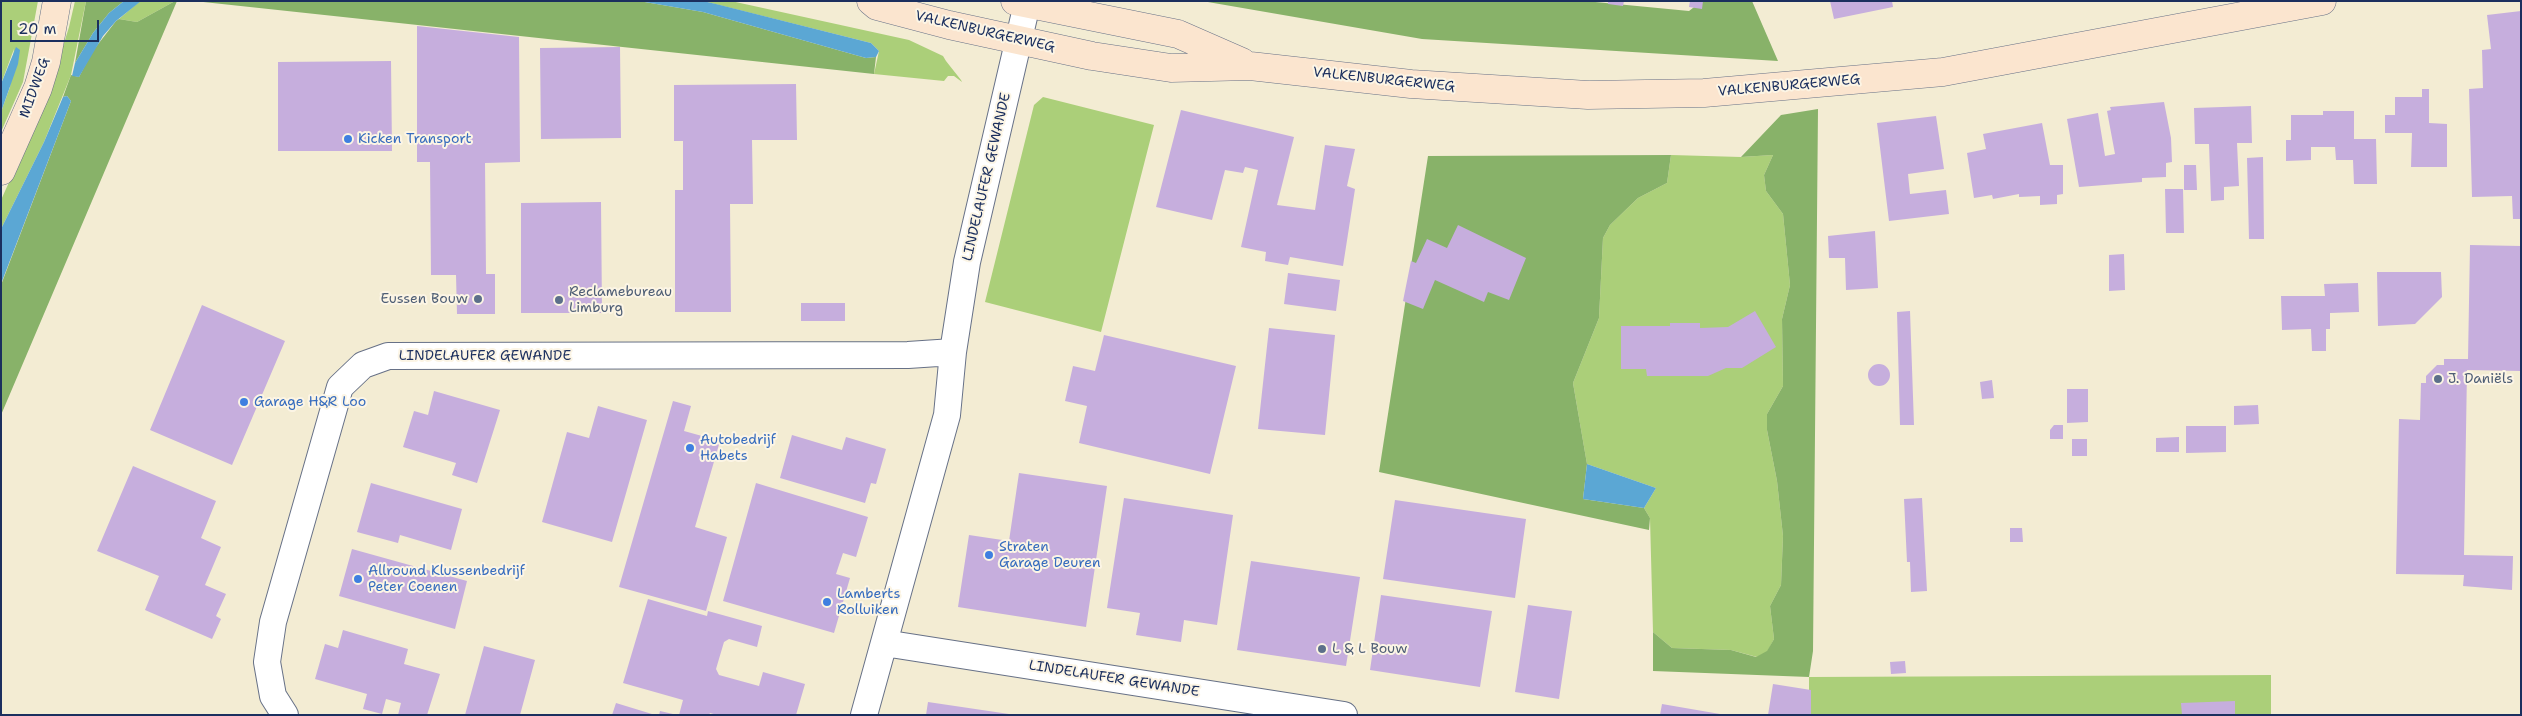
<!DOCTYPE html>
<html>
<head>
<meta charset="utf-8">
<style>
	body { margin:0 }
	#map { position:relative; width:2522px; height:716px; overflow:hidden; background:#f3ecd3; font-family:"Shantell Sans",sans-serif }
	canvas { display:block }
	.frame { position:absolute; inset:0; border:2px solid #1b2f5e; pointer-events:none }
	.scale { position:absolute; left:10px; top:20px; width:89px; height:22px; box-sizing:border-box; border:2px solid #1b2f5e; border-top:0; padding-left:6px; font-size:15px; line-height:18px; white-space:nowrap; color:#1b2f5e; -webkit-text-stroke:4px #fcf5e5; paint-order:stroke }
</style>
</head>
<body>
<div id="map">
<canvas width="2522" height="716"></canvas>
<div class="frame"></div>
<div class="scale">20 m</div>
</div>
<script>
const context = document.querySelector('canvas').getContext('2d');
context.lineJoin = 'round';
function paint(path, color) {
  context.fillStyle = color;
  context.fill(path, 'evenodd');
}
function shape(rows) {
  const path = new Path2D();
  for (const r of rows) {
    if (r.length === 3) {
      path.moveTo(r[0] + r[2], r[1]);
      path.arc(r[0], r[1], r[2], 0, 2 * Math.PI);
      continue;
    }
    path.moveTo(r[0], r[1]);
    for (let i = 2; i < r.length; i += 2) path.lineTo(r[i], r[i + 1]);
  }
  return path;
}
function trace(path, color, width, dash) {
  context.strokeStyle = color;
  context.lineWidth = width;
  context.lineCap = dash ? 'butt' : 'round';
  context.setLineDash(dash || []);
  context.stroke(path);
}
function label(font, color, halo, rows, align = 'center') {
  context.font = font + ' "Shantell Sans",sans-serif';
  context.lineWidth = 4;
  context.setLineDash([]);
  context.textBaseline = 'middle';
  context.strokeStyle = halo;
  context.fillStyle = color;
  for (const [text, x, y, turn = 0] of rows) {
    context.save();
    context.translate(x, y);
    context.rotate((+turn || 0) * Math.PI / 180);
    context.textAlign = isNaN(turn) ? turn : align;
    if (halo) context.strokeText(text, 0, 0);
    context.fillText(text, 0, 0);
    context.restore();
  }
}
paint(shape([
	[1,1,38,1,23,82,1,132,1,112,10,87,14,49,1,84],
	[75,1,86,1,71,75,44,142,1,229,1,200,47,98,69,27],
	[140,1,175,1,137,22,119,19],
	[703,1,731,1,909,40,943,56,946,61,961,80,962,82,954,76,948,76,944,81,874,74,879,51,871,43],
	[1043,97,1154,125,1101,332,985,302,1034,105],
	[1671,155,1741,157,1773,155,1764,175,1766,191,1783,214,1790,285,1782,319,1783,386,1767,414,1767,430,1777,481,1783,536,1781,585,1770,606,1774,639,1767,652,1757,657,1731,650,1672,648,1653,632,1650,518,1644,508,1656,488,1587,464,1573,383,1599,318,1603,238,1610,225,1638,198,1667,183],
	[2271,675,2271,715,1809,715,1809,677]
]), '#abcf79');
paint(shape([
	[86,1,124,1,109,13,93,33,75,63],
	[175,1,177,1,1,415,1,285,71,101,67,96,63,97,71,75,79,77,92,52,116,21,119,19,137,22],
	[194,1,639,1,703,12,866,58,876,57,874,74],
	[1202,1,1585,1,1689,11,1702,1,1752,1,1778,61,1422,39],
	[1818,109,1813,651,1809,677,1653,671,1653,632,1672,648,1731,650,1756,657,1767,651,1774,639,1770,606,1781,585,1783,536,1777,481,1767,430,1767,414,1783,386,1782,319,1790,285,1783,214,1766,191,1764,175,1773,155,1741,157,1781,115],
	[1671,155,1667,183,1638,198,1610,225,1603,238,1599,318,1573,383,1587,464,1583,499,1644,508,1650,518,1649,530,1379,472,1428,156]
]), '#88b269');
paint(shape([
	[124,1,141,1,116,21,103,36,79,77,72,76,75,63,93,33,109,13],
	[639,1,703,1,716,4,871,43,879,51,876,57,866,58,703,12],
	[16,47,20,50,18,64,1,112,1,84],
	[67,96,71,101,1,284,1,229,44,142,63,97],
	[1587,464,1656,488,1644,508,1583,499]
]), '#5ba7d4');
paint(shape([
	[1608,1,1624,1,1623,6,1608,4],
	[1690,1,1703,1,1702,9,1689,7],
	[1830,1,1892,1,1893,7,1834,19],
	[2521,11,2521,219,2513,219,2512,196,2472,197,2469,89,2483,88,2482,50,2491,49,2487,15],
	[417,26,519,37,520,162,485,163,486,274,495,274,495,314,457,314,456,275,431,275,430,162,417,162],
	[620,47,621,138,541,139,540,48],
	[391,61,392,151,278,151,278,62],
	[796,84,797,140,752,140,753,204,730,204,731,312,675,312,675,190,683,190,683,141,674,141,674,85],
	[2422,89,2429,89,2429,123,2447,124,2447,167,2411,167,2412,133,2385,133,2385,115,2395,115,2395,97,2422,97],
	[2164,102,2171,138,2172,162,2166,163,2166,177,2142,178,2142,182,2079,187,2067,119,2098,113,2105,156,2115,154,2107,111,2111,110,2110,107],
	[2251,106,2252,143,2237,143,2239,186,2224,187,2224,200,2211,201,2209,144,2195,144,2194,108],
	[1181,110,1294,137,1277,205,1315,210,1325,145,1355,149,1347,186,1355,189,1343,266,1290,257,1288,265,1265,261,1266,252,1241,247,1258,170,1245,167,1243,173,1225,170,1212,220,1156,207],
	[2323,111,2354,111,2354,139,2376,139,2377,184,2354,184,2353,160,2336,160,2335,147,2311,147,2311,160,2286,161,2286,140,2291,140,2291,115,2323,115],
	[1936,116,1944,169,1908,174,1910,194,1946,190,1949,214,1889,221,1877,123],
	[2042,123,2050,165,2063,165,2063,194,2057,195,2057,204,2040,205,2040,196,2019,197,2019,194,1993,199,1992,195,1974,198,1967,153,1986,149,1983,134],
	[2263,157,2264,239,2249,239,2247,158],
	[2184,165,2196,165,2197,190,2184,190],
	[2165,189,2183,189,2184,233,2166,233],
	[601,202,602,313,521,313,521,203],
	[1458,225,1526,258,1509,300,1488,292,1484,302,1435,280,1423,309,1403,301,1411,261,1416,263,1427,239,1447,248],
	[1875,231,1878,288,1846,290,1845,258,1829,258,1828,236],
	[2470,245,2521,246,2521,371,2467,370,2464,555,2513,556,2512,590,2463,586,2464,575,2396,574,2399,419,2420,420,2421,383,2426,383,2426,376,2437,365,2444,365,2444,359,2468,359],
	[2124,254,2125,290,2109,291,2109,255],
	[2377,272,2441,272,2442,297,2415,324,2378,326],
	[1288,273,1340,280,1336,311,1284,304],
	[2358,283,2359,312,2330,313,2330,329,2326,329,2326,351,2312,351,2311,329,2282,330,2281,296,2325,296,2324,284],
	[801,303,845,303,845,321,801,321],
	[202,305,285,341,232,465,150,430],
	[1755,311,1776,347,1742,368,1726,368,1708,376,1647,376,1646,369,1621,369,1621,326,1670,326,1670,323,1700,323,1700,328,1728,327],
	[1910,311,1914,425,1900,425,1897,312],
	[1269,328,1335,335,1325,435,1258,429],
	[1104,335,1236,366,1210,474,1079,443,1087,406,1065,401,1073,366,1095,371],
	[1879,375,11],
	[1992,380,1994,398,1982,399,1980,382],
	[2067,389,2088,389,2088,422,2067,423],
	[434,391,500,410,477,483,452,475,456,463,403,447,414,411,428,415],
	[673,401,691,406,684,431,720,441,695,527,727,537,706,611,619,587],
	[2258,405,2259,424,2234,425,2234,406],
	[598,406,647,420,612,542,542,522,567,432,589,438],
	[2054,425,2063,425,2063,439,2050,439,2050,430],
	[2186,426,2226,426,2226,452,2186,453],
	[792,435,842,450,846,437,886,449,876,484,871,483,865,503,780,478],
	[2179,437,2179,452,2156,452,2156,438],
	[2072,439,2087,439,2087,456,2072,456],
	[133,466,216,501,201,538,221,547,205,585,226,594,216,616,221,619,212,639,145,610,159,576,97,551],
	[1019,473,1107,486,1086,627,958,607,969,535,1009,541],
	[371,483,462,509,451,550,400,535,398,543,357,532],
	[756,483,868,517,856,557,843,553,836,574,850,578,834,633,723,601],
	[1124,498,1233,515,1217,625,1184,620,1181,642,1136,635,1140,613,1107,608],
	[1922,498,1927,591,1911,592,1910,562,1907,562,1904,499],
	[1395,500,1526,519,1515,598,1383,579],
	[2010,528,2022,528,2023,542,2010,542],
	[352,549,467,581,455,629,339,596],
	[1251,561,1360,577,1346,666,1237,650],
	[1381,595,1492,611,1480,687,1370,670],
	[648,599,707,616,708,611,762,626,757,647,729,639,724,642,716,669,719,675,759,686,763,672,805,684,796,715,717,715,710,713,709,715,679,715,683,700,623,683],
	[1528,605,1572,611,1559,699,1515,692],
	[343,630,408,649,404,664,440,674,427,715,398,715,401,703,386,699,382,714,363,709,367,694,315,679,325,644,338,648],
	[484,646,535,660,520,715,465,715],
	[1905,661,1906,673,1891,674,1890,662],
	[1773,684,1811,690,1811,715,1768,715],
	[2235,701,2235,715,2182,715,2181,703],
	[928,702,1009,714,1009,715,926,715],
	[616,703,652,714,652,715,612,715],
	[1662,704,1720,714,1720,715,1660,715],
	[660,711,673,714,673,715,659,715]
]), '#c6aedd');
const street = shape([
	[884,643,1344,715],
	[285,715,273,696,267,662,273,622,340,387,363,365,388,356,908,355,953,352],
	[864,715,947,415,953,352,967,262,1027,4]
]);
const secondary = shape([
	[871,1,877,6,949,25,1092,56,1171,68,1250,66,1411,84,1588,95,1704,93,1943,72,2322,1],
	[1015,1,1178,34,1242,62],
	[1,171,38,88,46,62,57,1]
]);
trace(street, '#677187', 28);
trace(secondary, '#677187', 29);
trace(street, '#fff', 26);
trace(secondary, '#fbe5cf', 28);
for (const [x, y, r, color] of [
	[348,139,5,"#3f7fe0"],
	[478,299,5,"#5c6f8a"],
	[559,300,5,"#5c6f8a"],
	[2438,379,5,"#5c6f8a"],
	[244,402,5,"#3f7fe0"],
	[690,448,5,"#3f7fe0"],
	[989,555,5,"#3f7fe0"],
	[358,579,5,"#3f7fe0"],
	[827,602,5,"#3f7fe0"],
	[1322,649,5,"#5c6f8a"]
]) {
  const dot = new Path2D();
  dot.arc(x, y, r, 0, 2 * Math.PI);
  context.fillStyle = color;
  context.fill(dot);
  trace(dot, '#fcf5e5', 2);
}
label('14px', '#1b2f5e', '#fcf5e5', [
	["VALKENBURGERWEG",985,32,13],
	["VALKENBURGERWEG",1384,80,6],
	["VALKENBURGERWEG",1789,86,-5],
	["MIDWEG",35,88,-70],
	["LINDELAUFER GEWANDE",987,177,-77],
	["LINDELAUFER GEWANDE",485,356],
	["LINDELAUFER GEWANDE",1114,679,9]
]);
label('14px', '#366cbe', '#fcf5e5', [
	["Kicken Transport",358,139],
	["Garage H&R Loo",254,402],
	["Autobedrijf",700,440],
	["Habets",700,456],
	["Straten",999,547],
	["Garage Deuren",999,563],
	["Allround Klussenbedrijf",368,571],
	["Peter Coenen",368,587],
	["Lamberts",837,594],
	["Rolluiken",837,610]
], 'left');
label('14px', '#4e5e75', '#fcf5e5', [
	["Reclamebureau",569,292],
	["Limburg",569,308],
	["Eussen Bouw",468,299,"right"],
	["J. Daniëls",2448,379],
	["L & L Bouw",1332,649]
], 'left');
</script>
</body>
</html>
